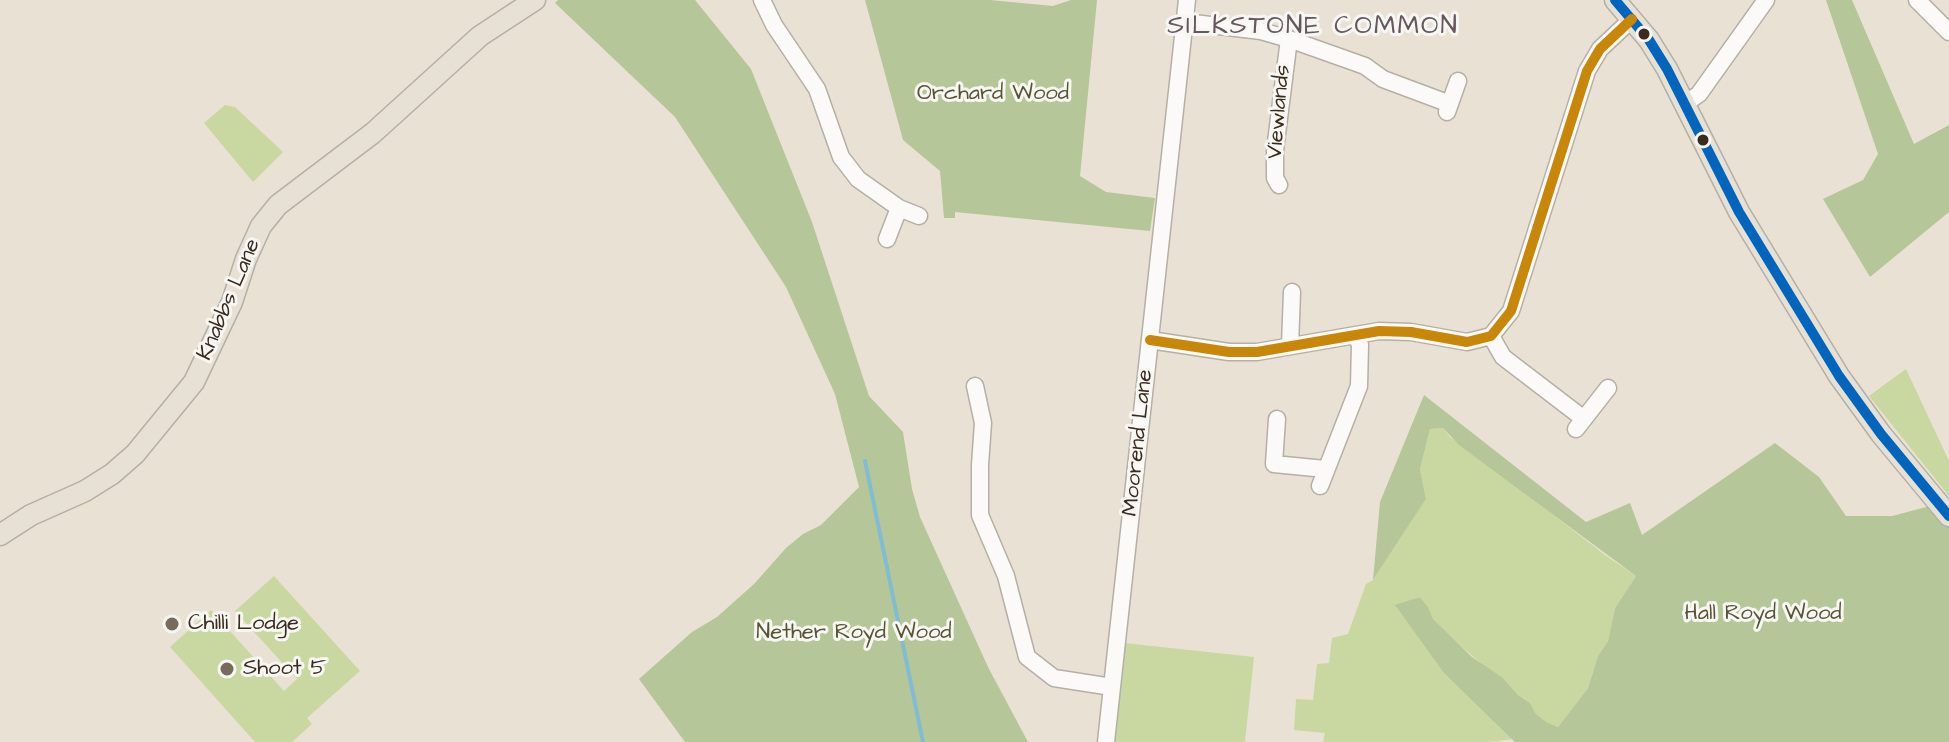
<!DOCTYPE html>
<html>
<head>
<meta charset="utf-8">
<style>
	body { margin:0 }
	canvas { display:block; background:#e9e1d3 }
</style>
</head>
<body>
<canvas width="1949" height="742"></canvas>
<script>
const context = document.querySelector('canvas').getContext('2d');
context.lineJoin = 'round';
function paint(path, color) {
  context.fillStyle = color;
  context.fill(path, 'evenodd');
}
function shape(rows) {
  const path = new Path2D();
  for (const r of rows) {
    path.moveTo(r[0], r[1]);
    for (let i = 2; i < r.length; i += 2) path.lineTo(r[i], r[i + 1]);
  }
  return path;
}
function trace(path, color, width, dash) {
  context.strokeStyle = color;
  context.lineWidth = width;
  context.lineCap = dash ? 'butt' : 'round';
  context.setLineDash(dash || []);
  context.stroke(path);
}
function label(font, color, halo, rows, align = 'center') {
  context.font = font + ' "Architects Daughter",sans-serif';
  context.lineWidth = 6;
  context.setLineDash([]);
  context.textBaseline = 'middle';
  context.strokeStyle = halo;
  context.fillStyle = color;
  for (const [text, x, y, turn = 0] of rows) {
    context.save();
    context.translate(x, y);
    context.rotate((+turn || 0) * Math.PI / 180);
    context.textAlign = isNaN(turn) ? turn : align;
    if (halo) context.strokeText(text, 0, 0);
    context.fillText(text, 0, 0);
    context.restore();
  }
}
paint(shape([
	[225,105,235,107,283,152,253,182,204,123],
	[1906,369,1949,461,1949,496,1869,396],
	[1443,428,1450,437,1501,474,1605,555,1636,576,1615,608,1608,641,1598,656,1588,688,1558,727,1546,723,1536,714,1530,703,1518,695,1503,678,1487,669,1451,637,1433,619,1428,607,1420,597,1396,606,1443,672,1515,739,1487,742,1323,742,1325,733,1294,730,1296,699,1313,700,1317,664,1329,663,1332,638,1348,634,1366,584,1373,580,1426,499,1420,469,1430,429],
	[274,576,360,671,307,718,312,724,292,742,255,742,170,647,211,610,284,691,297,679,235,611],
	[1124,643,1254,657,1245,742,1115,742]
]), '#c9d8a1');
paint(shape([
	[558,0,695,0,751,69,812,222,869,396,903,432,912,489,920,517,988,667,1028,742,685,742,639,679,692,632,717,617,754,584,786,548,803,534,821,525,859,487,835,394,786,287,675,117,555,3],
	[865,0,990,0,1053,6,1071,0,1097,0,1080,176,1106,192,1155,198,1150,231,955,212,955,218,944,218,940,171,903,140],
	[1826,0,1852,0,1914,144,1949,125,1949,212,1870,277,1823,199,1863,180,1878,154],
	[1424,395,1586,522,1630,503,1642,535,1775,443,1819,477,1846,516,1892,516,1930,506,1949,527,1949,742,1515,742,1443,672,1395,605,1420,597,1428,607,1433,619,1472,657,1503,678,1518,695,1530,703,1536,714,1546,722,1558,727,1588,688,1598,656,1608,641,1615,608,1636,576,1459,445,1443,428,1430,429,1420,469,1426,499,1373,580,1380,502]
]), '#b5c798');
trace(shape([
	[865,461,923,742]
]), '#81bdd2', 4);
const minor = shape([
	[762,0,774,25,817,89,841,157,858,179,899,208,887,239],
	[1917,0,1949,32],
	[1185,22,1261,31,1289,39,1365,66,1383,79,1450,104],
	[1686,103,1699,94,1766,0],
	[1447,112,1458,81],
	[1279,185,1275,178,1275,150,1289,39],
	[899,208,919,216],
	[1491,336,1503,357,1584,419],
	[1150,340,1229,352,1257,352,1379,331,1411,332,1467,342,1491,336,1511,311,1587,71,1600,49,1632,19],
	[1290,346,1292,292],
	[975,386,983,423,980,465,980,515,1006,576,1027,657,1054,678,1112,687],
	[1277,419,1274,464,1325,469],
	[1576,429,1608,388],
	[1320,486,1359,386,1360,345,1356,335],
	[1106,742,1187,0]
]);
const major = shape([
	[1615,0,1649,40,1667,69,1739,212,1839,376,1881,434,1949,516],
	[0,535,31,515,85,491,112,474,135,454,194,382,232,302,246,259,261,226,278,205,373,133,480,36,535,0]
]);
trace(minor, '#b5afa5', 19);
trace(major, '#b5afa5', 23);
trace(minor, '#fcfaf8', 16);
trace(major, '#e6e1d4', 20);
trace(shape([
	[1615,0,1649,40,1667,69,1739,212,1839,376,1881,434,1949,516]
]), '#0065bd', 10);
trace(shape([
	[1150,340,1229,352,1257,352,1379,331,1411,332,1467,342,1491,336,1511,311,1587,71,1600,49,1632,19]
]), '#c88708', 10);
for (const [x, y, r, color] of [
	[1644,34,7,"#3b2a1e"],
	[1703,140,7,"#3b2a1e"],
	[172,624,8,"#786a5d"],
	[227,669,8,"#786a5d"]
]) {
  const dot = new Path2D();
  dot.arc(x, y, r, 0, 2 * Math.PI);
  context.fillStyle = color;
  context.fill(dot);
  trace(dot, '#f6f6f2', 3);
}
label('22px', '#585434', '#f6f6f2', [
	["Orchard Wood",993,94],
	["Hall Royd Wood",1763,614],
	["Nether Royd Wood",854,633]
]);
label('22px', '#3b2a1e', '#f6f6f2', [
	["Viewlands",1280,112,-85],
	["Knabbs Lane",230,300,-67],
	["Moorend Lane",1139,443,-84]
]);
label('22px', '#3b2a1e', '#f6f6f2', [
	["Chilli Lodge",188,624],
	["Shoot 5",243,669]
], 'left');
context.letterSpacing = '2px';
label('26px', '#67555f', '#f6f6f2', [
	["SILKSTONE COMMON",1313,28]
]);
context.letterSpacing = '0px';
</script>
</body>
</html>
